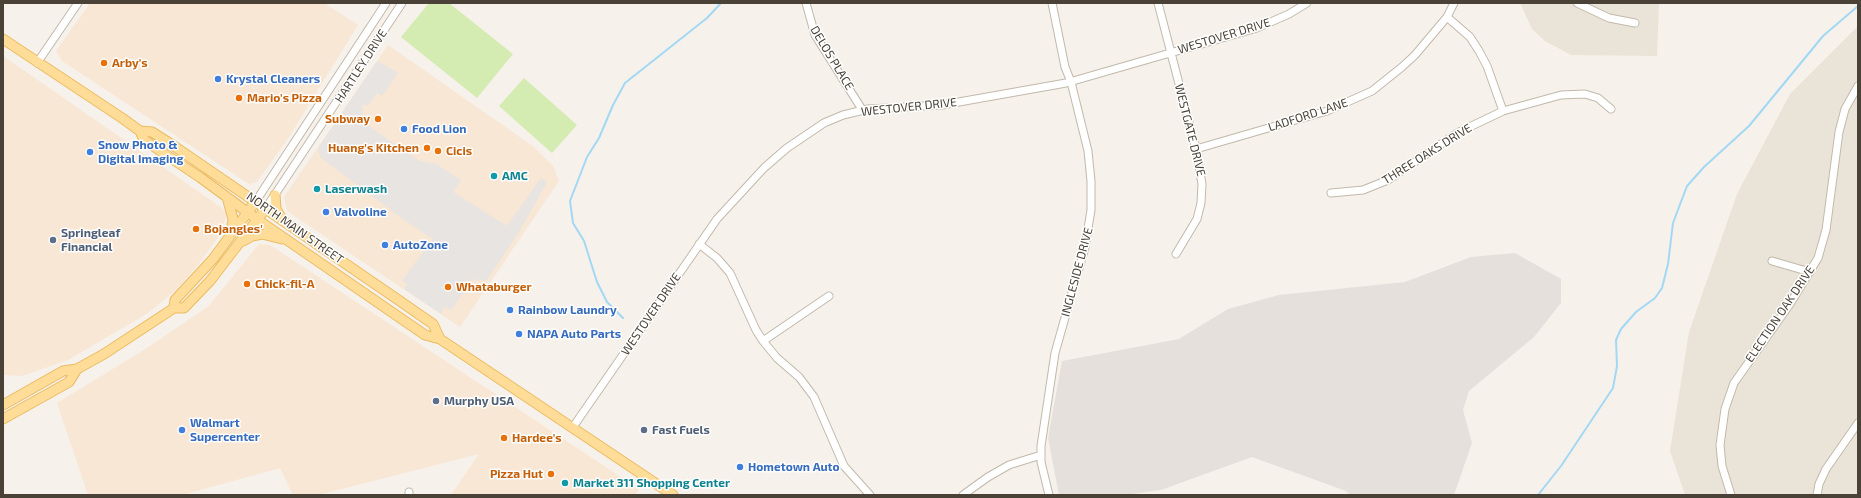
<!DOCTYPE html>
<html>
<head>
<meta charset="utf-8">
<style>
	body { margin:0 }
	#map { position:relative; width:1861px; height:498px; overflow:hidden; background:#f6f1ea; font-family:"Exo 2",sans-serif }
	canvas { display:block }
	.frame { position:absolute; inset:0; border:4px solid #4a4237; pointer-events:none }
</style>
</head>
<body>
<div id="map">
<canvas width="1861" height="498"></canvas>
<div class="frame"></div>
</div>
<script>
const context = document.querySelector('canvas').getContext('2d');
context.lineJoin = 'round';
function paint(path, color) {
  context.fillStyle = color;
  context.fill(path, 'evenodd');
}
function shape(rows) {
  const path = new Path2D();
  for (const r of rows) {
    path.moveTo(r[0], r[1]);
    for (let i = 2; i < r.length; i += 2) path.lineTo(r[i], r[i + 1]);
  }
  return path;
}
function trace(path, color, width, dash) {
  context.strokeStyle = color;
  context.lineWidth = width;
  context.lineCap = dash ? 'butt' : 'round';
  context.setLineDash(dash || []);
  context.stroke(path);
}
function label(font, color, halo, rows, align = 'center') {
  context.font = font + ' "Exo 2",sans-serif';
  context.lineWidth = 3;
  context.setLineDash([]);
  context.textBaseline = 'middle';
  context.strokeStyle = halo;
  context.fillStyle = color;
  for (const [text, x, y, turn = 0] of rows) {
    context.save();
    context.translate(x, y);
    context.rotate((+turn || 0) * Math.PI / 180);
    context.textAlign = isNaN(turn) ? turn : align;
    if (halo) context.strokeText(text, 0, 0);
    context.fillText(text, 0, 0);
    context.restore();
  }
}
paint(shape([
	[1520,3,1659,3,1657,56,1571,55,1545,41,1532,29],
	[1858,26,1858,495,1685,495,1670,451,1689,332,1737,194,1790,94]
]), '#eae3d7');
paint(shape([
	[90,3,324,3,358,25,289,137,257,182,249,184,62,61,56,51],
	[388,45,534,147,553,166,559,181,460,327,287,211,284,197],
	[3,56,222,208,227,215,217,239,198,265,178,288,148,313,68,360,22,376,3,375],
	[259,244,270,245,639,489,635,495,451,495,479,454,318,495,293,495,280,468,182,495,88,495,57,403,147,348,209,306]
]), '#f8e7d4');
paint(shape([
	[1515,253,1561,279,1561,303,1534,337,1469,391,1463,410,1472,443,1454,495,1350,495,1346,491,1252,457,1161,490,1125,495,1059,495,1048,438,1062,361,1179,339,1228,309,1279,295,1405,282,1471,257]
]), '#e5e0db');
paint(shape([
	[429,3,449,3,513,54,477,98,401,37],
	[524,78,577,125,552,153,499,106]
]), '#d4ecb1');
paint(shape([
	[377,61,398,73,382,96,377,93,368,106,362,104,363,122,419,161,436,164,461,180,453,192,507,226,541,178,547,182,519,232,486,281,473,279,451,310,444,307,441,314,404,289,407,284,402,281,433,239,400,217,320,157,318,148]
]), '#e7e4e1');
trace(shape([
	[623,318,607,302,597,282,584,241,573,223,570,201,587,157,599,138,613,105,625,83,707,18,721,3],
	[1538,495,1561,466,1613,388,1617,366,1616,340,1621,329,1636,312,1655,298,1662,288,1668,264,1673,223,1687,186,1704,167,1749,126,1823,36,1858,6]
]), '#a3d8f5', 2);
const minor = shape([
	[806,3,815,35,863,111],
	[1158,3,1196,149,1202,184,1201,203,1197,219,1176,254],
	[1577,3,1609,18,1635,23],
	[1447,17,1470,37,1479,51,1487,66,1503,111],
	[37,63,78,3],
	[1196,149,1327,111,1372,91,1402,67,1415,55,1447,17,1454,3],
	[1331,193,1363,190,1388,180,1459,132,1503,111,1561,95,1585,94,1598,98,1611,109],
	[256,201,386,3],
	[266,208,402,3],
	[699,244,717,258,730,273,756,330,763,341,777,358,799,377,814,397,844,466,870,495],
	[1772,261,1810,272],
	[763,341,829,296],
	[573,427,717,219,764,168,787,148,824,123,843,115,868,109,942,105,1066,83,1257,28,1289,14,1307,3],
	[409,492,409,495],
	[963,495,988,477,1009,465,1041,455],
	[1049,495,1041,462,1041,446,1055,353,1085,247,1091,210,1091,181,1088,151,1071,82,1065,67,1052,3],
	[1731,495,1722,466,1720,445,1725,409,1734,383,1790,304,1818,258,1826,230,1839,132,1845,109,1858,86],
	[1817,495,1819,484,1826,469,1858,423]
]);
const major = shape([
	[3,39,122,118,140,131,144,140,201,178,258,220,425,335,440,339,673,495],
	[140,131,152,132,171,144,397,299,433,324,440,339],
	[275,195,276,209,282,219],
	[227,197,233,219,231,233],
	[243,241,252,236,262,234,282,239],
	[174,308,175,300,213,259,256,201],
	[3,405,63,371,77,369,104,354,174,308,184,308,210,281,266,208],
	[3,419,69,382,77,369]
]);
trace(minor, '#c2b9ab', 9);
trace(major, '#ebbb62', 11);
trace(minor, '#fff', 7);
trace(major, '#fd9', 9);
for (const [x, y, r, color] of [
	[104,63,4,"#e8710a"],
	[218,79,4,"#3f7fe0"],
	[239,98,4,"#e8710a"],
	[378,119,4,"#e8710a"],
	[404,129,4,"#3f7fe0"],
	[427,148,4,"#e8710a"],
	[438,151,4,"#e8710a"],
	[90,152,4,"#3f7fe0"],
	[494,176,4,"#0f9aa8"],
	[317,189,4,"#0f9aa8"],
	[326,212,4,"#3f7fe0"],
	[196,229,4,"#e8710a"],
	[53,240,4,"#5c6f8a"],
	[385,245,4,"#3f7fe0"],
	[247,284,4,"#e8710a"],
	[448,287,4,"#e8710a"],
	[510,310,4,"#3f7fe0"],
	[519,334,4,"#3f7fe0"],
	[436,401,4,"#5c6f8a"],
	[182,430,4,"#3f7fe0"],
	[644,430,4,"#5c6f8a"],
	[504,438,4,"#e8710a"],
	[740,467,4,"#3f7fe0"],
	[551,474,4,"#e8710a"],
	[565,483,4,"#0f9aa8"]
]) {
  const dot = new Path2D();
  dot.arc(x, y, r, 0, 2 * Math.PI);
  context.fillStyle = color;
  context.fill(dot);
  trace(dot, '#fff', 1.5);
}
label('12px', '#4a4237', '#fff', [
	["WESTOVER DRIVE",1224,36,-17],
	["DELOS PLACE",832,58,59],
	["HARTLEY DRIVE",361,66,-57],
	["WESTOVER DRIVE",909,107,-6],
	["LADFORD LANE",1308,115,-18],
	["WESTGATE DRIVE",1190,130,76],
	["THREE OAKS DRIVE",1427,154,-32],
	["NORTH MAIN STREET",295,228,35],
	["INGLESIDE DRIVE",1077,272,-75],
	["WESTOVER DRIVE",651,314,-56],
	["ELECTION OAK DRIVE",1780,314,-56]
]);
label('bold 12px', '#c56008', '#fff', [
	["Arby's",112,63],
	["Mario's Pizza",247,98],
	["Subway",370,119,"right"],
	["Huang's Kitchen",419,148,"right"],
	["Cicis",446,151],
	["Bojangles'",204,229],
	["Chick-fil-A",255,284],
	["Whataburger",456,287],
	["Hardee's",512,438],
	["Pizza Hut",543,474,"right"]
], 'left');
label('bold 12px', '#366cbe', '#fff', [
	["Krystal Cleaners",226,79],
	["Food Lion",412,129],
	["Snow Photo &",98,145],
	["Digital Imaging",98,159],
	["Valvoline",334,212],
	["AutoZone",393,245],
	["Rainbow Laundry",518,310],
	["NAPA Auto Parts",527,334],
	["Walmart",190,423],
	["Supercenter",190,437],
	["Hometown Auto",748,467]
], 'left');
label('bold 12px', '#0d838f', '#fff', [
	["AMC",502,176],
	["Laserwash",325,189],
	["Market 311 Shopping Center",573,483]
], 'left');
label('bold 12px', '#4e5e75', '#fff', [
	["Springleaf",61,233],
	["Financial",61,247],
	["Murphy USA",444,401],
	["Fast Fuels",652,430]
], 'left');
</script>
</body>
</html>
